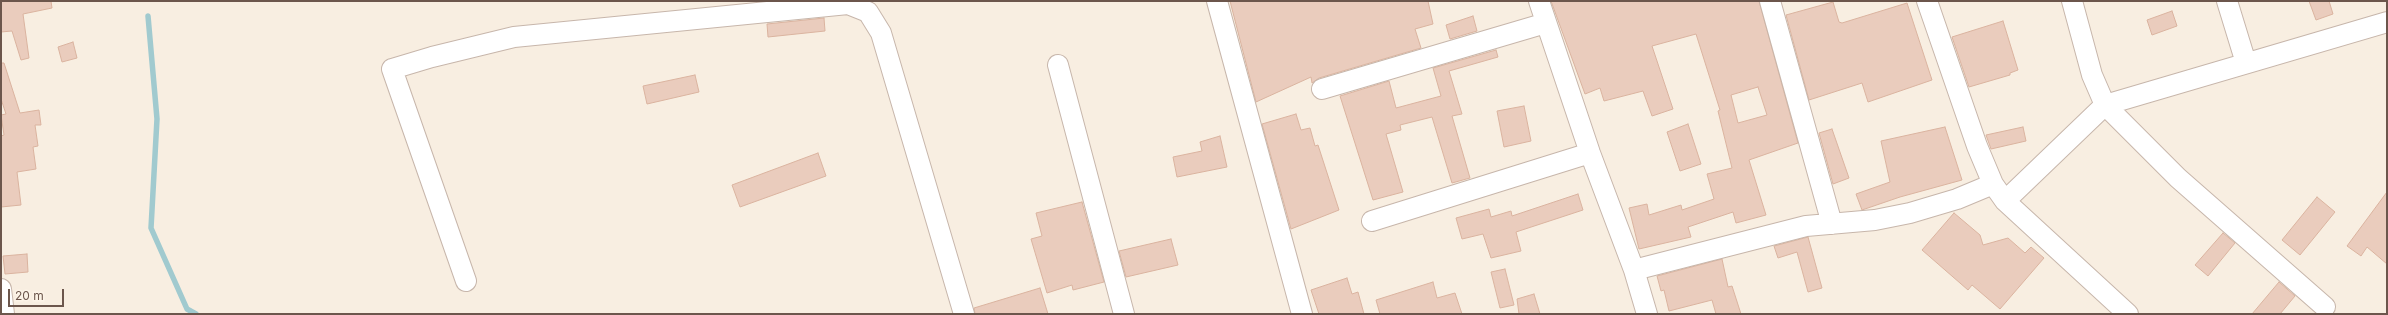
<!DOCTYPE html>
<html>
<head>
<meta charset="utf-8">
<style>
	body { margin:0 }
	#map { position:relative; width:2388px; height:315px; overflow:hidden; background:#f8eee1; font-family:Inter,sans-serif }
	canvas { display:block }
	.frame { position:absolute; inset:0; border:2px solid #6c564c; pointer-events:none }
	.scale { position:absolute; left:8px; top:289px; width:56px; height:18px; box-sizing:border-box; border:2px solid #6c564c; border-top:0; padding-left:5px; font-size:12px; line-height:14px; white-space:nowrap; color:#6c564c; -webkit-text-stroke:3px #fcf3e7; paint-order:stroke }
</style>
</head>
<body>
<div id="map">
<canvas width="2388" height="315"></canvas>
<div class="frame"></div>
<div class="scale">20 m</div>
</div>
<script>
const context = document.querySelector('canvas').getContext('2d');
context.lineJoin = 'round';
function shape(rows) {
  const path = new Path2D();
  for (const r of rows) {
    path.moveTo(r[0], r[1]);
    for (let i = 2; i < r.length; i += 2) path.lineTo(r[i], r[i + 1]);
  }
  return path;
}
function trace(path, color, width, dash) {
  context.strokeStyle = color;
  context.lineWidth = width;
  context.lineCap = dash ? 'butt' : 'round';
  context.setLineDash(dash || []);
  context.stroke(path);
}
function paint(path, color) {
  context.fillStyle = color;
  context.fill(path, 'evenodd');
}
trace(shape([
	[148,16,157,119,151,228,187,309,196,314]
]), '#a1cacf', 5.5);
const building = shape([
	[1,1,51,1,52,8,23,14,29,58,21,60,12,31,1,32,1,1],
	[1230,1,1428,1,1433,24,1415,29,1421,48,1319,78,1312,83,1311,77,1256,102,1230,1],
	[1551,1,1759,1,1798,143,1749,160,1766,215,1736,223,1733,212,1688,227,1691,237,1639,249,1629,208,1647,204,1649,215,1681,205,1682,210,1714,199,1707,174,1732,168,1718,111,1720,110,1696,34,1652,46,1673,109,1652,116,1643,91,1604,101,1600,88,1585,94,1551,1],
	[1758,87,1767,115,1738,123,1731,95,1758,87],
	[2309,1,2329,1,2333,14,2316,20,2309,1],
	[1833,2,1839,22,1842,23,1907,3,1932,80,1868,102,1862,83,1809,100,1786,15,1833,2],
	[2172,11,2177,26,2152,35,2147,20,2172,11],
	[1473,16,1477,31,1450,39,1446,25,1473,16],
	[824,18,825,31,768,37,767,24,824,18],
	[2003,21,2018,70,2010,73,2010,75,1969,87,1952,37,2003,21],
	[73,42,77,58,62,62,58,47,73,42],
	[1496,50,1498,57,1449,71,1462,114,1452,116,1470,178,1452,183,1432,117,1400,125,1401,130,1386,134,1403,192,1373,200,1340,96,1389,81,1396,108,1441,96,1433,68,1496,50],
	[1,63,4,63,20,113,39,110,41,125,35,125,38,146,33,147,36,169,17,172,21,205,1,207,1,136,4,135,1,115,6,114,1,99,1,63],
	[695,75,699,92,647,104,643,86,695,75],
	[1524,106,1531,141,1504,147,1497,111,1524,106],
	[1296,114,1301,130,1310,128,1315,146,1318,145,1339,210,1291,229,1262,124,1296,114],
	[1688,124,1701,164,1680,171,1667,132,1688,124],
	[1945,127,1962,180,1900,197,1862,210,1856,194,1890,182,1881,141,1945,127],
	[2023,127,2026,141,1991,149,1986,135,2023,127],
	[1832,129,1849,178,1833,184,1819,133,1832,129],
	[1220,136,1227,167,1177,177,1173,157,1202,151,1200,142,1220,136],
	[818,153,826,176,740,207,732,185,818,153],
	[2387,192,2387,264,2367,247,2361,256,2347,246,2387,192],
	[1578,194,1583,210,1516,232,1521,251,1491,258,1483,234,1462,239,1456,218,1489,209,1491,217,1511,211,1512,216,1578,194],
	[2317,197,2335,212,2300,255,2282,240,2317,197],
	[1082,202,1104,282,1073,290,1072,285,1047,293,1031,239,1042,236,1036,213,1082,202],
	[1954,213,1980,235,1983,245,2008,238,2025,253,2031,247,2044,258,2000,309,1972,285,1968,290,1922,250,1954,213],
	[2223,233,2235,243,2208,276,2195,265,2223,233],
	[1808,237,1822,288,1808,292,1797,252,1778,258,1774,246,1808,237],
	[1171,239,1178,265,1126,277,1119,251,1171,239],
	[27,254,28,272,5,274,3,256,27,254],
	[1722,259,1728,287,1732,286,1741,314,1716,314,1712,300,1669,311,1664,290,1661,291,1657,276,1722,259],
	[1505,269,1514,305,1500,308,1491,272,1505,269],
	[1347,278,1352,294,1358,292,1364,314,1319,314,1311,290,1347,278],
	[1433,282,1437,298,1455,293,1462,314,1380,314,1376,300,1433,282],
	[2279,282,2295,296,2280,314,2252,314,2279,282],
	[1040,288,1048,314,975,314,974,308,1040,288],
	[1534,294,1540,314,1519,314,1517,299,1534,294]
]);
paint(building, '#eaccbd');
trace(building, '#dab39f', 1);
const minor = shape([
	[1217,1,1302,314],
	[1539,1,1590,153,1634,270,1647,314],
	[1770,1,1832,224],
	[1927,1,1977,146,1993,184,2005,201,2128,314],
	[2072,1,2092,75,2105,105,2387,22],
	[2227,1,2246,63],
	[1058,65,1124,314],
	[1322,89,1546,23],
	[2005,201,2105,105,2178,178,2325,307],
	[1372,221,1590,153],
	[1634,270,1806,226,1875,220,1910,213,1957,199,1993,184],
	[466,281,392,69,432,57,514,37,848,4,868,12,881,33,964,314],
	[1,289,4,314]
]);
trace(minor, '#c7b6ab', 22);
trace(minor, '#fff', 20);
</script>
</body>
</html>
